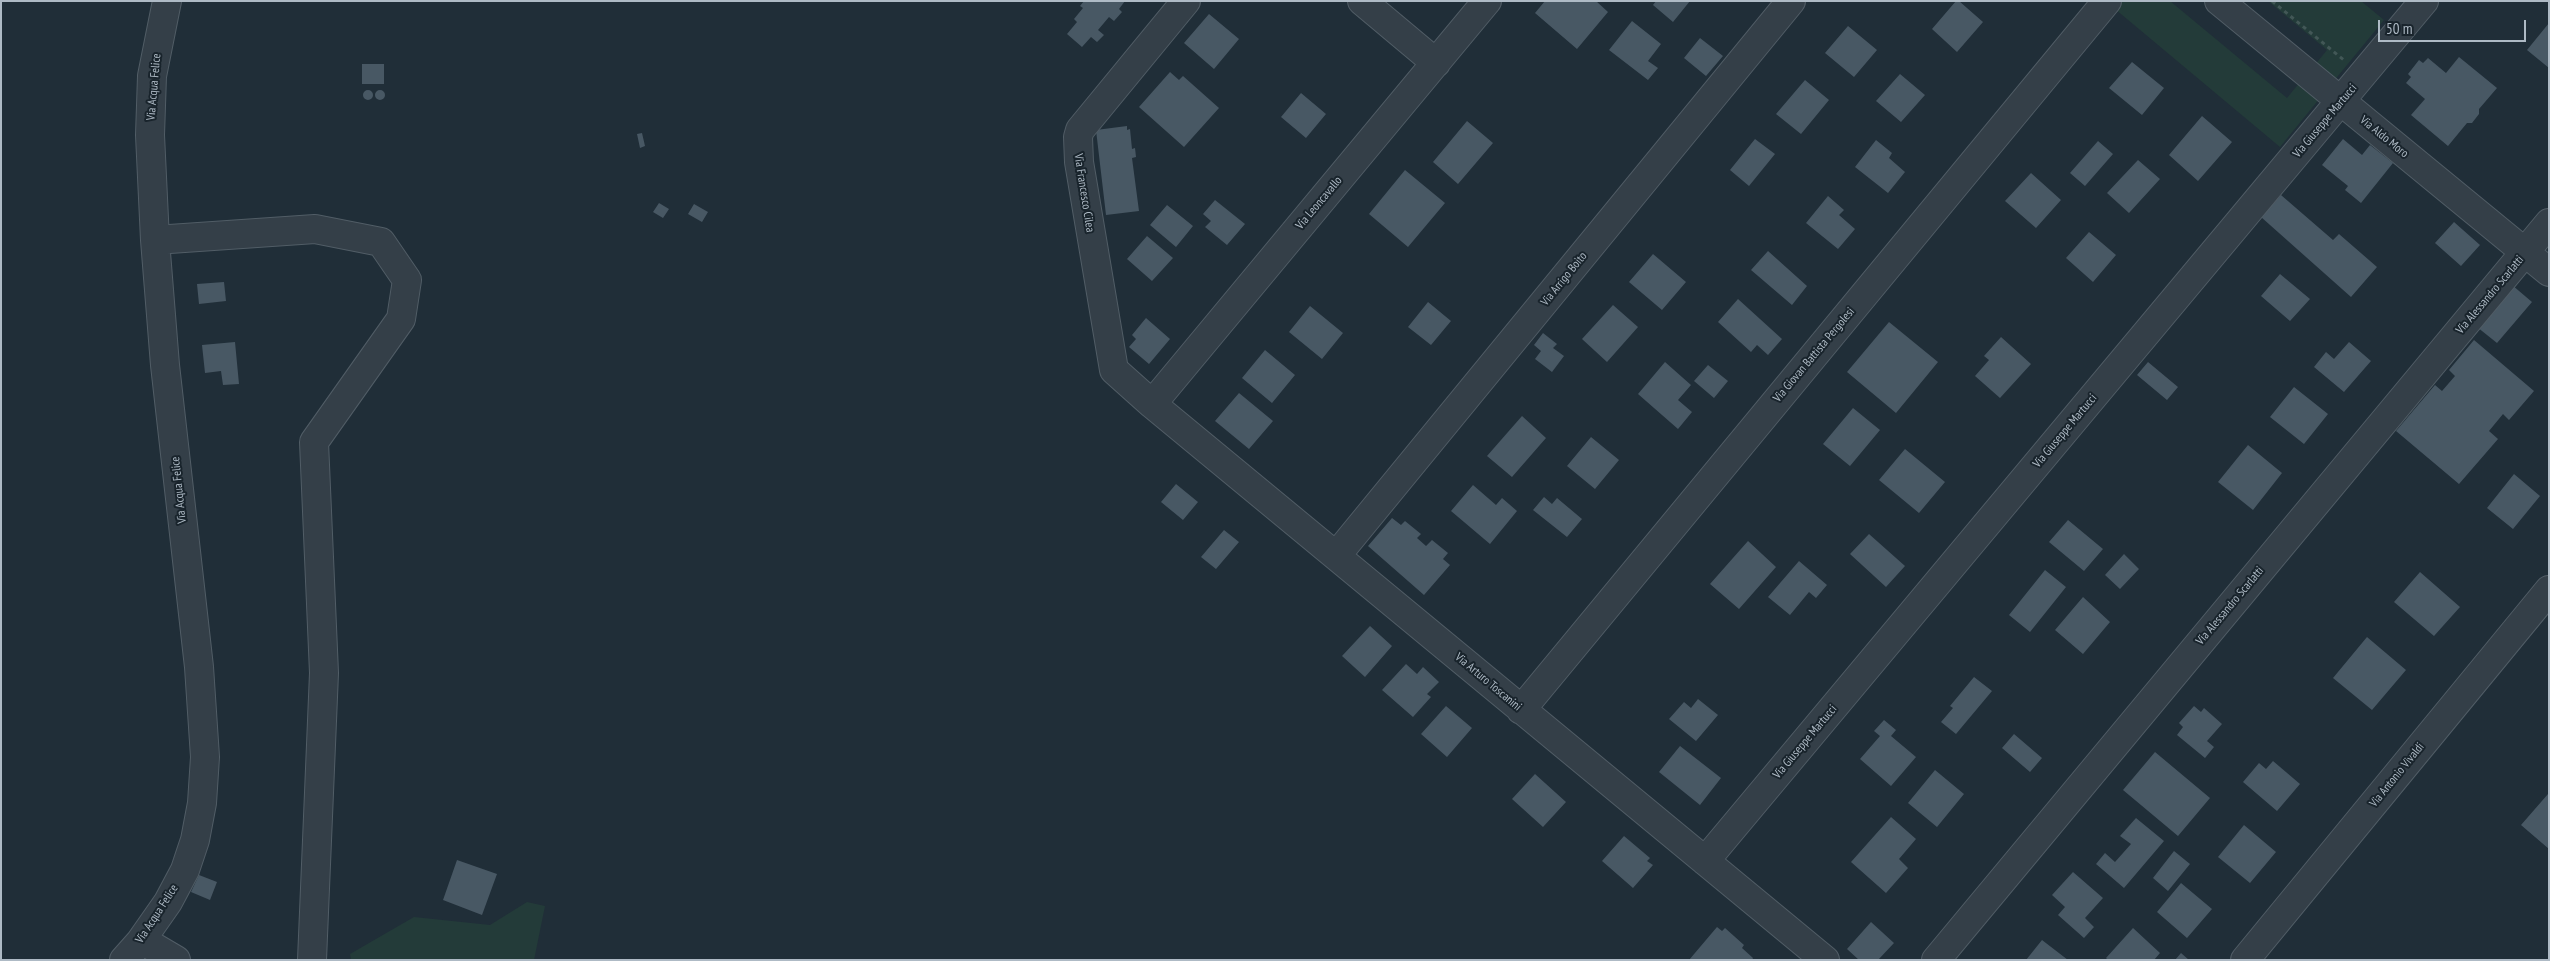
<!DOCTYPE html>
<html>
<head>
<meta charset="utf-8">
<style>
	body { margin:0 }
	#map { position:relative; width:2550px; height:961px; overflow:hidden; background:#202e38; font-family:"PT Sans Narrow",sans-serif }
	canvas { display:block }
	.frame { position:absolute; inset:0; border:2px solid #aebac5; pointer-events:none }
	.scale { position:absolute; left:2378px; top:20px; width:148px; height:22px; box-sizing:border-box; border:2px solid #aebac5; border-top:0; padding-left:6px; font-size:15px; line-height:18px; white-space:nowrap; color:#aebac5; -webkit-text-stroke:4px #19242c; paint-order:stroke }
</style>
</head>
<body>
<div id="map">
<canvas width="2550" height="961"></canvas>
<div class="frame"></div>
<div class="scale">50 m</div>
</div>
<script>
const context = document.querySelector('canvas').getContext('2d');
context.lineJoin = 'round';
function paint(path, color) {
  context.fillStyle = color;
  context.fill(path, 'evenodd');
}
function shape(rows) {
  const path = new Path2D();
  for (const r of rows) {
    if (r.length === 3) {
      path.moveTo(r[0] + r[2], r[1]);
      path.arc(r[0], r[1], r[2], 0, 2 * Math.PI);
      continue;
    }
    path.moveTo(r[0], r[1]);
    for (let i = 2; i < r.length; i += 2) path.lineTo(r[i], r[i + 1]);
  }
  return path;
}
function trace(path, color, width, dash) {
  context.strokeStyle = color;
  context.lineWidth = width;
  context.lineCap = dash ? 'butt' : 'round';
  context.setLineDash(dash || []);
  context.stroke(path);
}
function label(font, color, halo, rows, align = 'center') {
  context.font = font + ' "PT Sans Narrow",sans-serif';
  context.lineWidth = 4;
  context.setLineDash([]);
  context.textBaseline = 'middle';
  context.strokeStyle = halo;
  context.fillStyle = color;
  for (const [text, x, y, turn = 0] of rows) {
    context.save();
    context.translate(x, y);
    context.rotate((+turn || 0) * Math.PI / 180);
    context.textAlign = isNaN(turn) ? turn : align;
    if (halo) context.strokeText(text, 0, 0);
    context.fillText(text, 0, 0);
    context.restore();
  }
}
paint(shape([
	[2121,1,2170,1,2287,98,2300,82,2320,98,2280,147,2115,9],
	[2268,1,2361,1,2384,20,2333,82,2314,66,2327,50],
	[527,902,545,906,534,960,351,960,350,954,414,917,490,925]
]), '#233b39');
paint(shape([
	[1084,1,1125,1,1119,9,1122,12,1114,21,1109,17,1098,30,1104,35,1097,42,1091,37,1082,47,1067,34,1077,22,1074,19,1083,8,1080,6],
	[1545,1,1596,1,1608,12,1577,49,1535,13],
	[1656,1,1690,1,1673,22,1653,5],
	[1956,1,1959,1,1983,22,1957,52,1932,29],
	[1209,14,1239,39,1214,69,1184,43],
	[1632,21,1661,44,1648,61,1658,68,1648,80,1609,50],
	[2549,23,2549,68,2527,50],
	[1848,26,1877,50,1854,77,1825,53],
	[1700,38,1723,56,1706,76,1684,58],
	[2459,57,2497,88,2479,109,2479,114,2472,123,2467,123,2448,146,2411,115,2425,99,2406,83,2411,77,2408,74,2419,60,2423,63,2428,58,2446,73],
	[2132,62,2164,88,2142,115,2109,88],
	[362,64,384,64,384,84,362,84],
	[1170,72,1179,80,1183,76,1219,108,1184,147,1139,107],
	[1900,74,1925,95,1901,122,1876,101],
	[1805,80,1829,100,1801,134,1776,114],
	[368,95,5],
	[380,95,5],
	[1301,93,1326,114,1306,138,1281,117],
	[2202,116,2232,142,2198,181,2169,155],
	[1467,121,1493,143,1458,184,1433,162],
	[1127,126,1127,130,1130,129,1132,149,1135,148,1136,157,1132,158,1139,211,1106,215,1096,130],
	[642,133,645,146,640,148,637,134],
	[1755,139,1775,154,1749,186,1730,170],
	[2343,139,2362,155,2370,145,2393,163,2361,203,2345,190,2348,186,2322,165],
	[1876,140,1892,153,1889,158,1905,172,1888,193,1855,167],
	[2098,141,2113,154,2085,186,2070,173],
	[2138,160,2160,179,2129,213,2107,193],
	[1405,170,1445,203,1408,247,1369,214],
	[2031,173,2061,200,2036,228,2005,201],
	[2281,195,2333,240,2339,234,2377,267,2351,297,2261,217],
	[1828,196,1844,210,1839,215,1855,229,1838,249,1806,223],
	[1215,200,1245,224,1227,245,1205,227,1211,221,1203,214],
	[659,203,669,209,663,218,653,212],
	[694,204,708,212,702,222,688,214],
	[1167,205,1193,226,1176,247,1150,225],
	[2454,222,2480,245,2461,266,2435,243],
	[2089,232,2116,255,2093,282,2066,258],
	[1147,236,1173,258,1152,281,1127,259],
	[1768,251,1807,286,1792,305,1751,270],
	[1653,254,1686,282,1662,310,1629,282],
	[2280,274,2310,299,2290,321,2261,296],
	[224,282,226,301,199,304,197,284],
	[2512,285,2532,302,2497,343,2477,327],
	[1738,299,1782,339,1768,355,1757,345,1751,352,1718,322],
	[1428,302,1451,321,1431,345,1408,327],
	[1613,305,1638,327,1607,362,1582,339],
	[1310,306,1343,333,1322,359,1289,332],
	[1146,318,1170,339,1149,364,1129,347,1136,339,1132,335],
	[1889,322,1938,362,1896,413,1847,372],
	[1543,333,1557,344,1553,348,1564,356,1552,372,1535,359,1541,351,1534,345],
	[2001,337,2031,364,2000,398,1975,376,1989,360,1984,356],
	[2474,340,2534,391,2509,420,2503,414,2489,431,2498,439,2459,484,2396,431,2435,385,2442,391,2455,376,2449,370],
	[235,342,239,384,223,385,221,371,205,373,202,345],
	[2349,342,2371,361,2344,392,2314,367,2326,352,2334,359],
	[1265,350,1295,375,1272,403,1242,378],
	[1665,362,1691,385,1678,400,1692,412,1678,429,1638,394],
	[2148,362,2178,387,2167,400,2137,375],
	[1708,365,1728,381,1714,398,1694,381],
	[2294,387,2328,414,2304,444,2270,417],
	[1239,393,1273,421,1249,449,1215,421],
	[1853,408,1880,430,1850,466,1823,444],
	[1522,416,1546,438,1512,477,1487,456],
	[1591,437,1619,460,1595,489,1567,466],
	[2248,445,2282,473,2253,510,2218,482],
	[1905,449,1945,482,1919,513,1879,480],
	[2514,474,2540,496,2513,529,2487,508],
	[1176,484,1198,502,1183,520,1161,502],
	[1473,485,1496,505,1502,498,1517,511,1490,544,1451,511],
	[1544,497,1552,504,1557,498,1582,519,1567,537,1533,510],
	[1392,518,1401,525,1405,521,1421,534,1417,538,1426,546,1432,540,1448,553,1443,559,1450,565,1424,595,1368,546],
	[2068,520,2103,549,2084,571,2049,542],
	[1224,530,1239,542,1216,569,1201,557],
	[1869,534,1905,566,1886,587,1850,554],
	[1748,541,1776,567,1739,609,1710,584],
	[2124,554,2139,569,2120,589,2105,575],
	[1799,561,1827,585,1816,598,1809,592,1790,615,1768,597],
	[2045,570,2066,587,2030,632,2009,615],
	[2420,572,2460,607,2434,636,2394,602],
	[2083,597,2110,622,2083,654,2055,630],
	[1370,626,1392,646,1365,677,1342,656],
	[2367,637,2406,670,2372,710,2333,678],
	[1406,664,1417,674,1423,667,1439,682,1427,694,1431,697,1413,717,1382,690],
	[1974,677,1992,691,1956,734,1941,722,1953,708,1950,706],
	[1698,699,1718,715,1696,741,1669,719,1684,702,1691,708],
	[1446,706,1472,728,1447,757,1421,734],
	[2194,706,2201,712,2204,708,2222,724,2207,741,2214,747,2205,758,2177,735,2183,727,2179,723],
	[1884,720,1896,730,1891,736,1916,757,1891,786,1860,759,1880,736,1874,731],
	[2014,734,2042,758,2030,772,2002,748],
	[1680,746,1721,778,1700,805,1659,772],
	[2155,752,2210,798,2178,836,2123,790],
	[2273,761,2300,784,2277,811,2243,782,2259,763,2266,769],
	[1935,770,1964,794,1937,827,1908,803],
	[1535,774,1566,802,1543,827,1512,799],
	[2548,794,2549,795,2549,849,2521,825],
	[1891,817,1916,839,1899,859,1908,868,1886,893,1851,862],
	[2136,818,2164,841,2124,888,2096,864,2105,853,2115,862,2131,844,2120,836],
	[2244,825,2276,852,2250,883,2218,857],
	[1624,836,1650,858,1647,861,1653,865,1633,888,1602,861],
	[2174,851,2190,864,2168,891,2153,878],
	[457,860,497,874,482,915,443,900],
	[2073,872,2103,898,2085,918,2094,927,2084,938,2058,915,2065,907,2052,895],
	[199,875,217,882,210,900,191,892],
	[2181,883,2212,909,2187,938,2157,912],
	[1871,922,1894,943,1878,960,1859,960,1847,949],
	[1717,927,1722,931,1725,928,1744,945,1742,948,1753,958,1752,960,1689,960],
	[2133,928,2160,953,2154,960,2108,960,2106,958],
	[2042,940,2068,960,2026,960],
	[2181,953,2189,960,2175,960]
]), '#485864');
const minor = shape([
	[1186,1,1080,130,1078,137,1079,162,1114,370,1152,404,1825,960],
	[1362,1,1436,63],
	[2219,1,2549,272],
	[155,240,315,229,381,242,407,280,401,319,314,442,324,673,312,960],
	[1152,404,1487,1],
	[1336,556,1791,1],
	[1521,710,2107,1],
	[1705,861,2424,1],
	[142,940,176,960],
	[124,960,140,942,168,902,185,870,195,840,202,803,205,757,199,667,165,365,155,240,150,135,152,76,167,1],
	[1936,960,2549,223],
	[2245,960,2549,590]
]);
trace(minor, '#515d66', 30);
trace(shape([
	[2272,1,2345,61]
]), '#425756', 3, [4, 4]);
trace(minor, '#343f48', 28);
label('12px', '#aebac5', '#19242c', [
	["Via Acqua Felice",154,87,-85],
	["Via Giuseppe Martucci",2325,121,-50],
	["Via Aldo Moro",2384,137,39],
	["Via Francesco Cilea",1084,193,81],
	["Via Leoncavallo",1319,203,-50],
	["Via Arrigo Boito",1564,279,-51],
	["Via Alessandro Scarlatti",2490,295,-50],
	["Via Giovan Battista Pergolesi",1814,355,-50],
	["Via Giuseppe Martucci",2065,431,-50],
	["Via Acqua Felice",179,490,-96],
	["Via Alessandro Scarlatti",2230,606,-50],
	["Via Arturo Toscanini",1488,682,40],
	["Via Giuseppe Martucci",1805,742,-50],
	["Via Antonio Vivaldi",2397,775,-51],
	["Via Acqua Felice",157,914,-57]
]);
</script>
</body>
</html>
